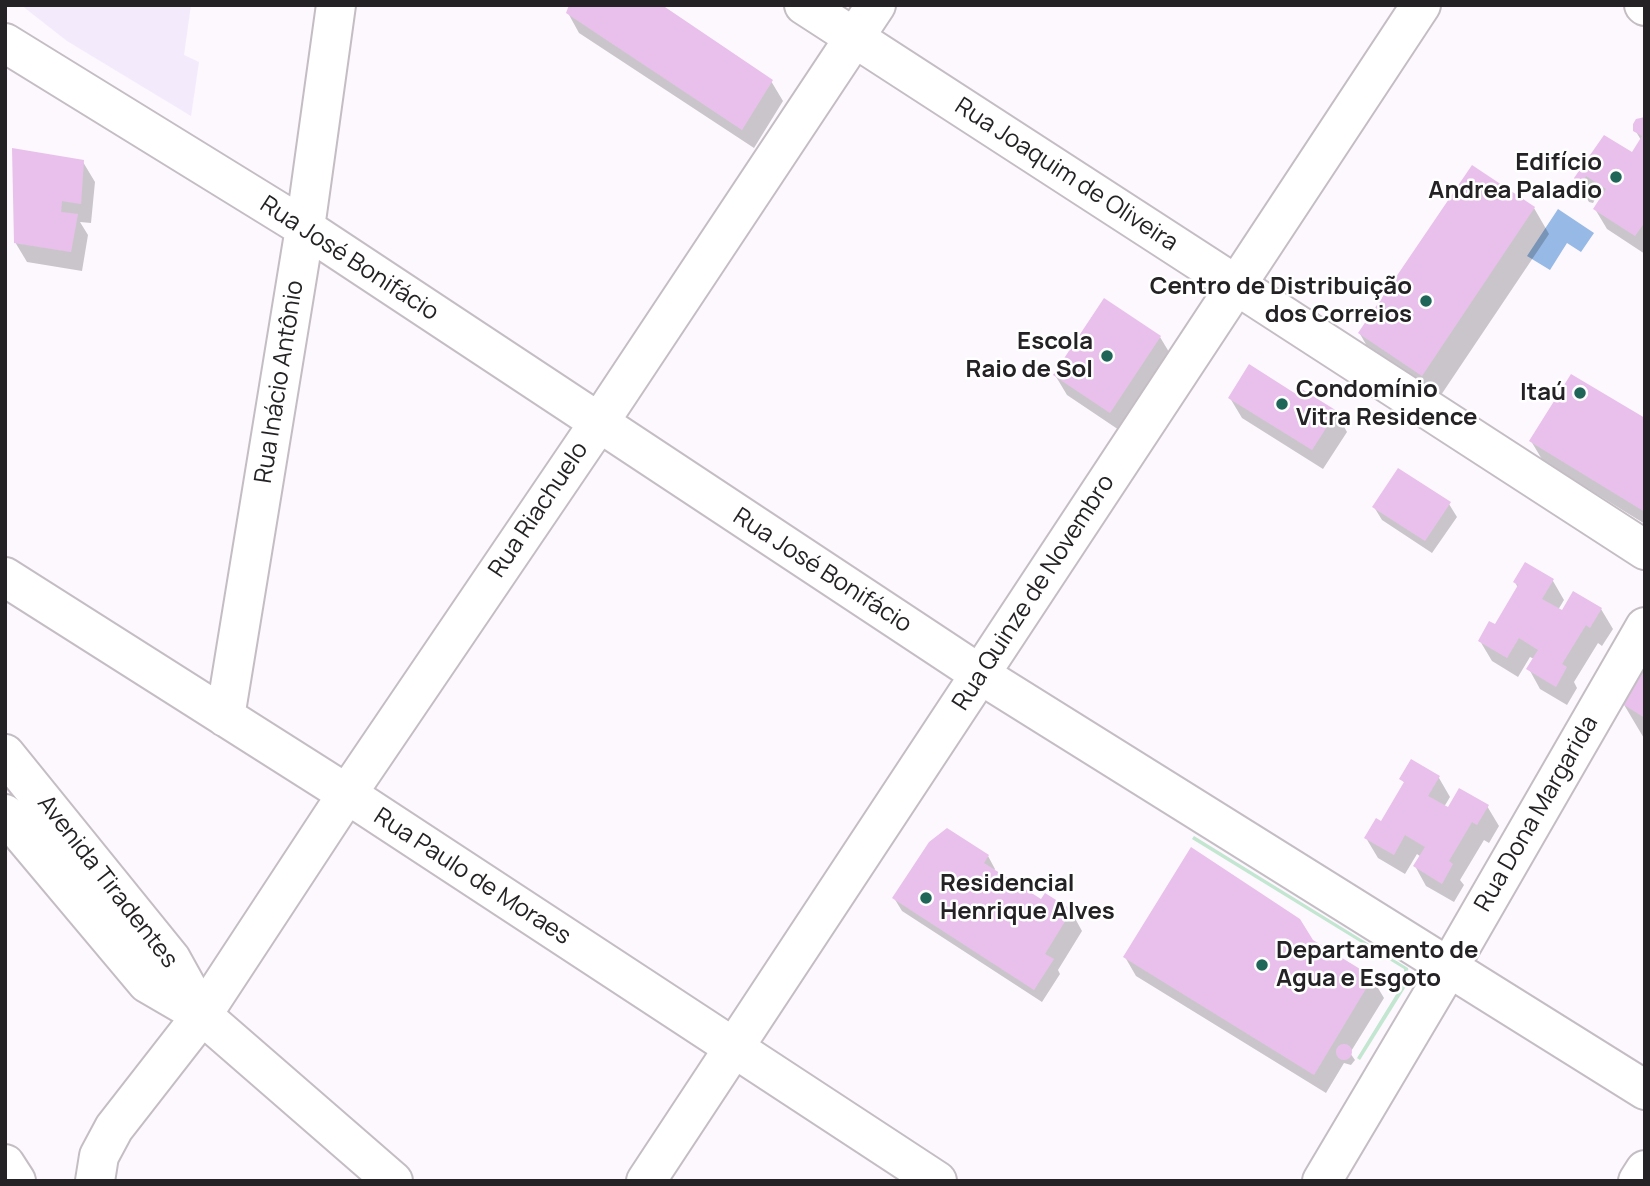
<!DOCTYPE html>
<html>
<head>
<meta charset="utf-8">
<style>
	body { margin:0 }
	#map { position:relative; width:1650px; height:1186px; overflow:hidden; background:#fdf7fe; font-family:Manrope,sans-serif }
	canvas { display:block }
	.frame { position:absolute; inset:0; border:7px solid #242224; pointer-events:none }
</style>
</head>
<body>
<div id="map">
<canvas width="1650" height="1186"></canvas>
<div class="frame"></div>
</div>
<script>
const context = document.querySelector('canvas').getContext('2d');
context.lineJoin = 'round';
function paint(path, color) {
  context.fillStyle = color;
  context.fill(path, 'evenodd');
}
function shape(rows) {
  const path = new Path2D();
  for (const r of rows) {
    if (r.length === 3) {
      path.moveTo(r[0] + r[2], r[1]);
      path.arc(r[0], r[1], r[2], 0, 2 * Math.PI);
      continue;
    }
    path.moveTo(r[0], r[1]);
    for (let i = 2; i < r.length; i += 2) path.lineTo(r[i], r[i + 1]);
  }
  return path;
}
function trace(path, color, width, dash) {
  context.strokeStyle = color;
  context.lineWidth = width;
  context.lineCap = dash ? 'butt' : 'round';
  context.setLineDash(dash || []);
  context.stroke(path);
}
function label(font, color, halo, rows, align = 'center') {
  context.font = font + ' Manrope,sans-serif';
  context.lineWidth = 5;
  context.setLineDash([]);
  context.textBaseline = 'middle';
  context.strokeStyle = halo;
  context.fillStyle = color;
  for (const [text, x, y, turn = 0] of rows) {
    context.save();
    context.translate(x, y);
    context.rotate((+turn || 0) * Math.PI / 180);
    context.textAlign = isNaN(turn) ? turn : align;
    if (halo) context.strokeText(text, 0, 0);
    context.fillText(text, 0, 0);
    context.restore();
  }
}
paint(shape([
	[21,5,191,5,184,55,199,62,191,116,67,41]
]), '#f3ebfc');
paint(shape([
	[1194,836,1408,968,1410,980,1360,1060,1357,1058,1405,980,1404,969,1192,839]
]), '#c2e6d0');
paint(shape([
	[1558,209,1594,233,1581,252,1567,243,1550,270,1527,256]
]), '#97b9e5');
paint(shape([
	[568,13,771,81,783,101,754,148,579,33],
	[1645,119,1645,254,1607,229,1595,209,1603,198,1598,194,1593,203,1589,202,1576,179,1632,154,1641,140,1635,130],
	[83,162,95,182,91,223,80,222,88,235,82,271,27,262,15,242],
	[1534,208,1549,234,1437,401,1375,360,1360,334],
	[1160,337,1172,357,1122,432,1067,395,1055,375],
	[1297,396,1336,412,1347,432,1323,469,1242,418,1230,398],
	[1645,420,1645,524,1543,461,1531,441],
	[1449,504,1457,517,1432,553,1382,520,1374,507],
	[1553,581,1564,600,1558,610,1601,609,1613,629,1602,646,1598,643,1574,682,1577,688,1567,705,1540,689,1529,669,1534,659,1530,657,1518,677,1492,661,1480,641,1495,626,1518,588,1515,582],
	[1645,668,1645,740,1623,703],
	[1439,778,1450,797,1444,807,1487,806,1499,826,1489,843,1484,840,1460,880,1464,885,1454,902,1426,886,1415,866,1421,857,1417,854,1405,874,1378,858,1366,838,1381,823,1405,784,1402,779],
	[988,856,995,869,994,871,1041,901,1071,911,1082,931,1058,970,1060,974,1042,1002,902,911,894,898],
	[1311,942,1372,978,1384,998,1350,1053,1355,1060,1351,1065,1344,1063,1326,1093,1136,976,1125,957]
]), '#0003');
paint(shape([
	[569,5,662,5,773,80,742,130,566,13],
	[1645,117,1645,222,1635,236,1593,209,1606,189,1586,176,1582,183,1579,184,1574,178,1604,135,1632,152,1642,136,1633,131,1633,124,1636,119],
	[12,148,84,160,81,204,62,201,61,212,78,214,71,252,14,243],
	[1472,165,1535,207,1422,376,1358,333],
	[1104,298,1161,336,1110,413,1053,375],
	[1249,364,1296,394,1300,388,1337,411,1312,450,1228,398],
	[1571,374,1645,418,1645,512,1529,441],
	[1398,468,1451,502,1425,541,1372,507],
	[1525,562,1554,579,1542,599,1562,610,1573,591,1602,608,1590,628,1586,625,1562,664,1567,667,1556,687,1526,669,1538,650,1519,638,1507,658,1478,641,1489,621,1495,624,1518,585,1513,582],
	[1645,665,1645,718,1621,703],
	[1411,759,1440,776,1428,796,1448,807,1459,788,1489,805,1477,825,1472,822,1449,861,1453,864,1442,884,1413,866,1425,847,1405,835,1394,855,1364,838,1376,818,1381,821,1404,782,1399,779],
	[947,828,989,855,984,863,1041,899,1045,893,1072,910,1045,954,1054,959,1034,990,892,898,929,842],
	[1191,847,1300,919,1313,940,1373,977,1314,1075,1123,957],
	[1344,1052,8]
]), '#e8c0eb');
const minor = shape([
	[804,5,1645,550],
	[5,43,305,228,981,675,1645,1090],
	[5,577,347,794,937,1181],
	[225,717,305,228,336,5],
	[202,1015,347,794,598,424,876,5],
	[5,1164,16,1181],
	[1322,1181,1449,967,1645,627],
	[1638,1181,1645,1170]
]);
const major = shape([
	[1644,5,1645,6],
	[5,754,171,959,202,1015],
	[5,814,147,983,202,1015,393,1181],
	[95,1181,99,1156,114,1128,202,1015],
	[646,1181,1421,5]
]);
trace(minor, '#c4bec4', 42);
trace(major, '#c4bec4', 42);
trace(minor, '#fff', 38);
trace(major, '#fff', 38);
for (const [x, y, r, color] of [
	[1616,177,7,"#206658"],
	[1426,301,7,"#206658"],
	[1107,356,7,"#206658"],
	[1580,393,7,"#206658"],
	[1282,404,7,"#206658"],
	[926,898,7,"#206658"],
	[1262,965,7,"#206658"]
]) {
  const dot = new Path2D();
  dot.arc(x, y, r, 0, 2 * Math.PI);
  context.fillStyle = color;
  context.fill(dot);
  trace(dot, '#fff', 2.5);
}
label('bold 24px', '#242224', '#fff', [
	["Edifício",1602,163],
	["Andrea Paladio",1602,191],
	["Centro de Distribuição",1412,287],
	["dos Correios",1412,315],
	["Escola",1093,342],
	["Raio de Sol",1093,370],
	["Condomínio",1296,390,"left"],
	["Vitra Residence",1296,418,"left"],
	["Itaú",1566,393],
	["Residencial",940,884,"left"],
	["Henrique Alves",940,912,"left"],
	["Departamento de",1276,951,"left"],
	["Agua e Esgoto",1276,979,"left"]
], 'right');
label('24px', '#242224', '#fff', [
	["Rua Joaquim de Oliveira",1066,175,33],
	["Rua José Bonifácio",349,259,33],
	["Rua Inácio Antônio",280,382,-81],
	["Rua Riachuelo",539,510,-56],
	["Rua José Bonifácio",822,571,33],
	["Rua Quinze de Novembro",1034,593,-57],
	["Rua Dona Margarida",1537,814,-60],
	["Rua Paulo de Moraes",472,877,33],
	["Avenida Tiradentes",107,882,52]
]);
</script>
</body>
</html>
